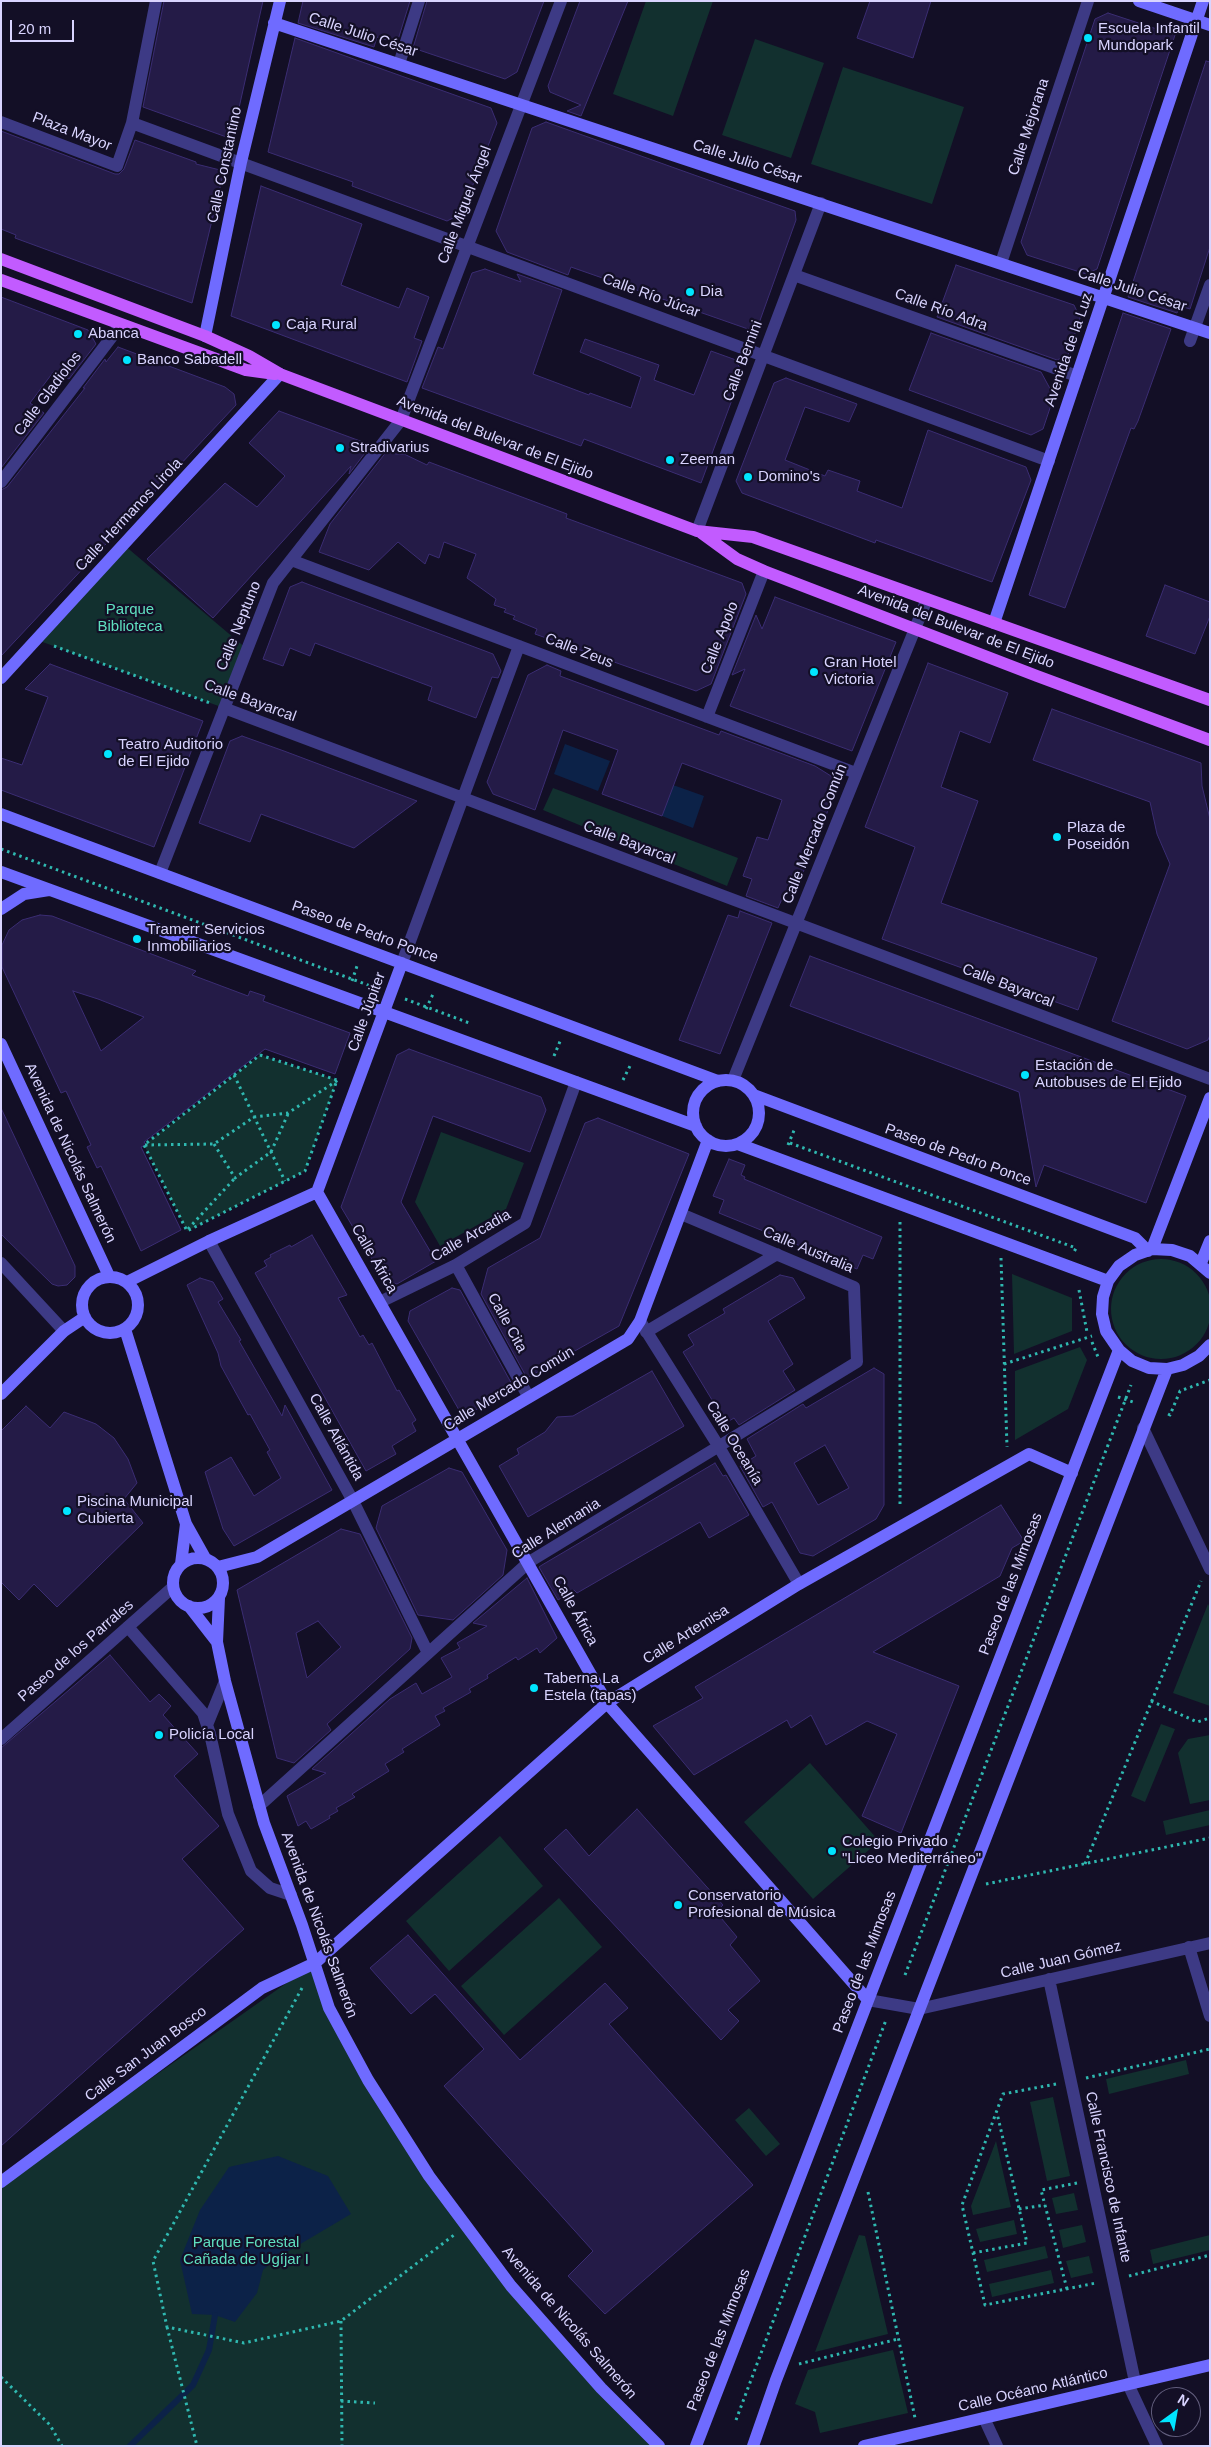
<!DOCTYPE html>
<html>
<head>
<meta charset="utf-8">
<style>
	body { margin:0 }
	#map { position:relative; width:1211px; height:2447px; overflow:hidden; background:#130f26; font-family:Helvetica,sans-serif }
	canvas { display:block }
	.frame { position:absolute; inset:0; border:2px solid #d9d4ff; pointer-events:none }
	.north { position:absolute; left:1151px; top:2387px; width:50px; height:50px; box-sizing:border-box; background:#130f26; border:1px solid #625e7d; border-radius:50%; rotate:32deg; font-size:14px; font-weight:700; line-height:20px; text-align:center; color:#d9d4ff }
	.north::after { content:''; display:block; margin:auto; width:18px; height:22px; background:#00e5ff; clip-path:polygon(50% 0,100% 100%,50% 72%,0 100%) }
	.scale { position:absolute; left:10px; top:20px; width:64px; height:22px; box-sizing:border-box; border:2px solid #d9d4ff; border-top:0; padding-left:6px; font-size:15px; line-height:18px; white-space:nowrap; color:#d9d4ff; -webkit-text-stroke:4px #130f26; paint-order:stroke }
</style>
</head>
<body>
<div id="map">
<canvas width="1211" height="2447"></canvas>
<div class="frame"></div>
<div class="north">N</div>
<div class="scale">20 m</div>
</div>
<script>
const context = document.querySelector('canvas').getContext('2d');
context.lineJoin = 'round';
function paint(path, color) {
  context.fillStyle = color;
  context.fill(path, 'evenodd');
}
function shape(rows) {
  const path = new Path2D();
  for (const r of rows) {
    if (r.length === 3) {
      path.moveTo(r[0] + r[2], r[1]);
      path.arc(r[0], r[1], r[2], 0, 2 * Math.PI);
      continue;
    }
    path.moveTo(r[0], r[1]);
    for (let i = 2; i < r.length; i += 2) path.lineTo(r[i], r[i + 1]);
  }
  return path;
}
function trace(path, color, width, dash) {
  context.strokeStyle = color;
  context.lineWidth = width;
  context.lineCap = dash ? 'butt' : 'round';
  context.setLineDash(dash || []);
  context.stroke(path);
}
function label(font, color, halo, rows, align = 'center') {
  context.font = font + ' Helvetica,sans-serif';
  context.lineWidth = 4.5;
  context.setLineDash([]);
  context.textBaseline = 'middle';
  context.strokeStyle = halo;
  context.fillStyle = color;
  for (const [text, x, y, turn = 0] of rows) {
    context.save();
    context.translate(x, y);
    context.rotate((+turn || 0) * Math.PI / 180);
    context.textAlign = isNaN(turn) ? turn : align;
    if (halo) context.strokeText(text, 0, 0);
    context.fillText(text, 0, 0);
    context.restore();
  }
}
paint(shape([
	[646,1,713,1,673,116,613,94],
	[755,39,824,63,791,158,722,135],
	[843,67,964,107,932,204,811,164],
	[124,545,247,649,224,708,37,640],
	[553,788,738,858,727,886,543,810],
	[260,1055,337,1080,305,1171,187,1231,144,1145],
	[441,1132,524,1163,506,1209,440,1246,415,1202],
	[1161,1309,50],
	[1012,1274,1072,1298,1072,1331,1014,1354],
	[1080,1347,1087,1360,1068,1409,1015,1440,1015,1371],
	[1208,1604,1210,1608,1210,1706,1173,1693],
	[1161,1724,1175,1729,1145,1802,1131,1796],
	[1210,1735,1210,1800,1190,1804,1178,1753,1188,1739],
	[810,1763,879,1841,813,1899,744,1822],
	[1210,1810,1210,1825,1166,1835,1163,1821],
	[500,1836,543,1886,449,1971,406,1921],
	[559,1898,602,1947,504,2035,461,1986],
	[315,1963,368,2080,511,2286,659,2446,1,2446,1,2184],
	[1186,2060,1189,2074,1109,2094,1106,2079],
	[1053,2097,1070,2176,1047,2181,1030,2102],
	[749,2108,780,2144,766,2156,735,2120],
	[996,2141,1011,2207,973,2215,971,2206],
	[1074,2193,1078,2210,1056,2214,1052,2198],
	[1014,2220,1017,2234,980,2242,976,2229],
	[1082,2225,1086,2242,1063,2248,1059,2230],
	[859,2235,865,2236,888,2334,815,2352],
	[1210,2235,1210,2250,1153,2264,1150,2250],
	[1045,2246,1048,2258,987,2272,984,2260],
	[1089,2256,1093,2273,1071,2278,1066,2261],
	[1051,2270,1054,2283,992,2297,989,2284],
	[893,2350,908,2413,820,2433,815,2412,795,2404,808,2370]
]), '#12302f');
paint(shape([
	[565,744,610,761,598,791,554,774],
	[673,785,704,796,693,828,662,816],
	[278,2156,328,2176,351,2214,275,2259,263,2270,257,2293,235,2322,215,2315,192,2314,180,2260,200,2210,229,2167]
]), '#0c2248');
trace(shape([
	[130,2446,193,2385,209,2350,215,2315]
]), '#0c2248', 6);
const building = shape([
	[164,1,263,1,232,139,143,107,164,1],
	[303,1,410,1,397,43,377,37,374,47,298,23,303,1],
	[427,1,544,1,517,72,505,79,413,48,427,1],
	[580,1,628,1,581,116,567,111,581,105,550,92,548,86,580,1],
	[870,1,931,1,913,58,857,38,870,1],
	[1108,13,1175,35,1097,269,1086,274,1027,255,1021,242,1095,19,1108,13],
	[295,38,491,108,497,123,460,218,457,216,447,221,352,186,353,182,268,152,295,38],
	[1206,61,1210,62,1210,247,1190,309,1180,306,1177,313,1128,297,1206,61],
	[546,122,795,211,796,220,758,326,748,329,571,267,568,275,507,252,496,231,532,128,546,122],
	[1,131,115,174,119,174,124,169,135,140,196,162,196,164,224,171,192,303,15,238,16,235,1,229,1,131],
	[261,186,362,224,341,285,399,308,407,288,429,297,414,338,422,341,407,382,231,316,261,186],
	[956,265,1074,305,1080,318,1068,355,1057,360,937,317,956,265],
	[485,269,521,282,517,274,562,290,533,374,589,395,590,393,631,408,641,377,580,352,585,339,659,365,654,380,694,395,711,351,736,360,742,373,701,483,584,439,581,446,422,388,438,347,443,349,472,273,485,269],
	[1,297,88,330,96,344,69,379,54,371,30,403,44,413,1,468,1,297],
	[1123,313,1171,329,1138,421,1134,429,1131,428,1065,608,1029,595,1123,313],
	[931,333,1041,372,1054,396,1043,429,1031,435,909,390,931,333],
	[118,347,225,387,234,394,236,405,1,656,1,490,7,487,85,388,83,388,105,359,106,362,118,347],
	[786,378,857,404,849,422,805,407,785,460,825,476,828,470,860,481,857,491,902,508,928,430,1026,467,1031,480,992,582,876,540,875,543,742,493,736,481,758,424,774,383,786,378],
	[279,411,371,445,349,474,351,466,213,618,147,559,225,483,257,507,285,476,249,443,279,411],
	[387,451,396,454,404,454,427,465,429,462,567,514,566,518,742,583,746,594,711,684,696,691,535,634,537,629,513,619,515,616,504,612,506,609,494,605,496,599,467,578,476,554,444,542,439,558,429,554,425,564,398,542,369,570,319,552,330,524,387,451],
	[302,582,493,654,501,671,498,678,492,677,476,718,428,700,432,687,315,643,310,656,290,648,283,666,263,659,290,587,302,582],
	[1165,585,1210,602,1210,616,1195,654,1146,636,1165,585],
	[775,597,896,642,852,751,730,706,745,669,732,675,756,615,762,629,775,597],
	[928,663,1008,693,990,743,960,731,941,787,978,801,941,903,1097,958,1078,1010,882,939,915,847,865,827,928,663],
	[50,664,203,721,154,847,1,790,1,758,22,765,48,697,25,689,50,664],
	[547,665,561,671,560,676,719,735,721,731,815,766,831,776,837,788,794,895,785,892,778,908,746,896,752,879,743,876,757,837,768,840,782,800,682,763,662,816,602,794,618,750,563,730,535,810,493,794,487,782,528,675,547,665],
	[1052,709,1201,763,1202,786,1210,819,1210,1035,1208,1040,1187,1049,1112,1021,1170,864,1157,834,1150,802,1033,760,1052,709],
	[242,736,284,751,417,801,354,848,261,814,250,842,199,823,230,741,242,736],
	[740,911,772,923,720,1054,679,1040,728,915,738,918,740,911],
	[40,915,52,916,196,971,192,975,248,996,250,991,265,996,263,1001,350,1033,335,1074,265,1049,144,1142,146,1145,141,1147,181,1230,141,1251,101,1166,97,1168,87,1147,91,1145,66,1091,61,1093,2,967,2,945,9,930,22,920,40,915],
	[73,991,98,999,144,1017,101,1051,73,991],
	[810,956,1186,1096,1146,1203,1044,1165,1036,1187,1019,1092,790,1006,810,956],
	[409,1049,541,1097,546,1110,530,1152,433,1116,401,1202,436,1261,397,1284,385,1281,341,1207,397,1055,409,1049],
	[1,1108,75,1266,75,1277,67,1285,58,1286,52,1284,1,1234,1,1108],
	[598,1118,689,1154,619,1326,527,1378,481,1294,488,1268,540,1238,585,1123,598,1118],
	[729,1159,745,1165,741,1175,745,1177,744,1179,882,1237,873,1259,863,1255,857,1269,719,1213,724,1200,713,1196,729,1159],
	[312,1235,347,1295,338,1298,360,1337,363,1335,369,1345,372,1343,397,1391,399,1390,416,1420,412,1423,416,1431,392,1446,396,1454,366,1471,255,1273,267,1266,264,1261,271,1257,270,1255,290,1245,291,1247,312,1235],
	[780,1275,793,1278,805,1298,768,1321,793,1364,783,1371,795,1390,739,1425,734,1418,726,1423,683,1352,694,1345,688,1335,725,1313,723,1309,780,1275],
	[200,1278,213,1282,223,1299,218,1302,241,1340,239,1341,282,1416,285,1405,332,1490,234,1546,223,1529,205,1472,231,1457,254,1496,281,1478,267,1452,270,1450,250,1414,248,1415,221,1366,218,1353,187,1285,200,1278],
	[452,1288,460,1290,514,1388,463,1417,408,1321,410,1311,452,1288],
	[874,1368,884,1374,884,1505,876,1519,813,1556,800,1553,772,1502,763,1507,740,1466,756,1456,747,1439,803,1404,806,1408,874,1368],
	[825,1445,849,1488,818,1505,794,1463,825,1445],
	[652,1371,684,1426,528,1517,499,1466,519,1454,517,1449,545,1432,557,1417,573,1416,652,1371],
	[26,1406,50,1428,64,1412,96,1424,114,1438,128,1459,137,1483,124,1499,143,1523,57,1607,34,1584,19,1600,1,1582,1,1431,26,1406],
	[715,1463,723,1476,726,1475,749,1515,709,1538,700,1522,577,1593,574,1590,558,1600,539,1567,542,1565,715,1463],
	[449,1468,462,1472,507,1550,503,1575,453,1620,418,1615,376,1528,382,1506,449,1468],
	[1001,1505,1024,1541,1012,1548,1000,1576,873,1652,959,1686,901,1833,862,1816,897,1734,867,1721,826,1745,811,1715,791,1728,787,1720,694,1775,653,1726,703,1698,695,1687,1001,1505],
	[341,1529,360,1534,412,1638,410,1649,327,1724,331,1730,294,1763,277,1758,237,1590,341,1529],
	[318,1621,341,1647,307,1678,296,1633,318,1621],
	[527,1578,557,1638,540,1653,537,1648,518,1660,516,1657,487,1675,488,1678,469,1689,471,1692,443,1708,445,1711,435,1716,440,1725,402,1749,404,1752,385,1764,389,1771,352,1794,355,1797,336,1808,338,1811,329,1816,330,1818,311,1829,306,1821,298,1826,287,1796,326,1773,312,1769,390,1699,416,1683,422,1694,452,1677,441,1658,460,1648,457,1643,487,1626,473,1623,527,1578],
	[110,1655,150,1702,159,1694,171,1706,163,1715,198,1754,174,1776,219,1826,182,1859,244,1929,1,2146,1,1748,110,1655],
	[637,1809,723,1905,716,1912,737,1937,730,1945,760,1981,728,2010,739,2021,721,2040,544,1849,566,1829,589,1856,637,1809],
	[408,1935,520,2060,605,1983,628,2008,609,2024,753,2185,605,2314,568,2276,593,2251,444,2086,484,2049,435,1994,411,2014,370,1968,408,1935]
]);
paint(building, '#241b47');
trace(building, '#3b2d73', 1);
trace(shape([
	[54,646,210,703],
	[1,849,376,988],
	[352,981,358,963],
	[405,999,472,1024],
	[426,1009,434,992],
	[260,1055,337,1080,305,1171,187,1231,144,1145,260,1055],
	[554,1056,561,1039],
	[234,1075,285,1181],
	[623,1080,631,1064],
	[790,1143,1076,1248,1074,1252],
	[214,1144,235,1178,271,1152,288,1114],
	[145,1145,214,1144,254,1117,288,1113,338,1080],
	[788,1145,795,1128],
	[900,1222,900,1508],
	[188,1229,235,1178],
	[1001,1258,1007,1447],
	[1079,1290,1087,1332],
	[1092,1342,1098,1357],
	[1004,1364,1092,1336],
	[1118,1397,1136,1403],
	[1168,1414,1170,1415,1180,1391,1210,1380],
	[1151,1701,1197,1722,1210,1718],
	[1085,1864,1201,1581],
	[986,1884,1210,1838],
	[905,1975,1131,1385],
	[302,1988,153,2261,167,2327,244,2343,341,2321,454,2235],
	[1086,2078,1210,2049],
	[1056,2084,1003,2094,962,2205,985,2305,1096,2283],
	[868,2192,915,2418],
	[1019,2209,1045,2205],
	[973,2253,1027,2243,997,2113],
	[1129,2276,1210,2255],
	[1067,2289,1041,2190,1077,2183],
	[341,2321,342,2446],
	[167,2327,197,2446],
	[799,2364,898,2339],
	[1,2377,50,2425,62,2446],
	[341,2401,375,2403],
	[736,2420,886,2020]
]), '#2fb8b0', 3, [2.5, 4]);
trace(shape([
	[128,1627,203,1713,210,1734,228,1814,251,1871,270,1888,291,1895],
	[207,1725,225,1681]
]), '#3d3a85', 12);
trace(shape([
	[399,64,419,1],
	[1,122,117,166,132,123,156,1],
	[132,123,1049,461],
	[1001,263,1088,1],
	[794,275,1077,376],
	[1190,341,1210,285],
	[1,482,120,326],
	[697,531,821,203],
	[291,560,856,773],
	[224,708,1210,1079],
	[707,717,764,571],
	[160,873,273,583,401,420,561,1],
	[402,963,519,646],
	[733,1080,927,599],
	[209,1241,353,1501,428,1653],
	[1,1263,64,1331],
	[456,1265,528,1396],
	[380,1302,456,1265,525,1223,576,1082],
	[640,1321,719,1447,799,1584],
	[646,1332,777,1254],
	[1143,1428,1210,1569],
	[1,1739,173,1587],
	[259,1806,529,1562,857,1362,854,1287,681,1214],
	[1189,1947,1210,2016],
	[1049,1979,1135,2382],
	[868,2000,919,2009,1210,1943],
	[1128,2384,1157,2446],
	[984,2418,997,2446]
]), '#3d3a85', 12);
trace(shape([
	[1139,1,1210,25],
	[274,23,1210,333],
	[205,336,241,162,280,1],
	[994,623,1203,1],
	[1,678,280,374],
	[1,814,718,1081],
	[1,872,696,1126],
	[1,909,24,894,49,890],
	[1,1044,109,1276],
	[726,1113,33],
	[754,1095,1135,1238,1148,1251],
	[738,1144,1108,1281],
	[317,1192,607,1703,868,2000],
	[1152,1249,1210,1098],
	[1201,1263,1210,1241],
	[1210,1273,1190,1256,1172,1250,1152,1249,1135,1255,1119,1266,1108,1281,1103,1297,1102,1314,1106,1331,1119,1350,1132,1361,1149,1368,1167,1369,1183,1365,1199,1356,1210,1345],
	[110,1305,28],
	[127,1282,209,1241,317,1192,402,963],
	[125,1329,186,1524,205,1558],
	[1,1394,64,1331,85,1317],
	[198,1583,25],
	[181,1564,186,1524],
	[218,1567,257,1557,628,1339,640,1321,708,1140],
	[219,1598,217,1642,225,1681,264,1823,302,1925,329,2008,368,2080,429,2176,511,2286,601,2388,659,2446],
	[189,1606,217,1642],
	[1,2182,262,1988,315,1963,607,1703,799,1584,1029,1454,1072,1473],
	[696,2446,1119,1350],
	[753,2446,776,2380,1167,1369],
	[864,2446,1210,2365]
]), '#6f6bff', 12);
trace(shape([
	[1,259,205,336,249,356,280,374,697,531,753,537,1210,700],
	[1,280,246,370,275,374],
	[700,532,737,559,764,571,1037,676,1210,740]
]), '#c25bff', 12);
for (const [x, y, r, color] of [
	[1088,38,5,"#00e5ff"],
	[690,292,5,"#00e5ff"],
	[276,325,5,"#00e5ff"],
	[78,334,5,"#00e5ff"],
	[127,360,5,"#00e5ff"],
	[340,448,5,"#00e5ff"],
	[670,460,5,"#00e5ff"],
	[748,477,5,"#00e5ff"],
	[814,672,5,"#00e5ff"],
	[108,754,5,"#00e5ff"],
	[1057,837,5,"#00e5ff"],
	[137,939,5,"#00e5ff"],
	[1025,1075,5,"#00e5ff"],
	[67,1511,5,"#00e5ff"],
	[534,1688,5,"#00e5ff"],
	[159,1735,5,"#00e5ff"],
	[832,1851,5,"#00e5ff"],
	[678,1905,5,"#00e5ff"]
]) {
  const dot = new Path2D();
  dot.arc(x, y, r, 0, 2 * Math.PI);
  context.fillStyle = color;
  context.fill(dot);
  trace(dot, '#130f26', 2);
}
label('15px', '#d9d4ff', '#130f26', [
	["Escuela Infantil",1098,29],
	["Mundopark",1098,46],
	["Dia",700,292],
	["Caja Rural",286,325],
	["Abanca",88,334],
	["Banco Sabadell",137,360],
	["Stradivarius",350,448],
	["Zeeman",680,460],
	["Domino's",758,477],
	["Gran Hotel",824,663],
	["Victoria",824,680],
	["Teatro Auditorio",118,745],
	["de El Ejido",118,762],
	["Plaza de",1067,828],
	["Poseidón",1067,845],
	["Tramerr Servicios",147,930],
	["Inmobiliarios",147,947],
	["Estación de",1035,1066],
	["Autobuses de El Ejido",1035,1083],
	["Piscina Municipal",77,1502],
	["Cubierta",77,1519],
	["Taberna La",544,1679],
	["Estela (tapas)",544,1696],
	["Policía Local",169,1735],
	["Colegio Privado",842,1842],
	["\"Liceo Mediterráneo\"",842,1859],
	["Conservatorio",688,1896],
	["Profesional de Música",688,1913]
], 'left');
label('15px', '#d9d4ff', '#130f26', [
	["Calle Julio César",363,35,18],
	["Calle Mejorana",1029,127,-72],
	["Plaza Mayor",72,132,21],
	["Calle Julio César",747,162,18],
	["Calle Constantino",225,165,-78],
	["Calle Miguel Ángel",465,205,-69],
	["Calle Julio César",1132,290,18],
	["Calle Río Júcar",651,296,20],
	["Calle Río Adra",941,310,20],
	["Avenida de la Luz",1069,350,-71],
	["Calle Bernini",743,361,-69],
	["Calle Gladiolos",48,394,-53],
	["Avenida del Bulevar de El Ejido",495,438,21],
	["Calle Hermanos Lirola",129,515,-47],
	["Calle Neptuno",239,626,-68],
	["Avenida del Bulevar de El Ejido",956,627,21],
	["Calle Apolo",720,638,-68],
	["Calle Zeus",579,651,21],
	["Calle Bayarcal",250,701,20],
	["Calle Mercado Común",815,834,-68],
	["Calle Bayarcal",629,843,21],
	["Paseo de Pedro Ponce",365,932,20],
	["Calle Bayarcal",1008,986,21],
	["Calle Júpiter",367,1012,-70],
	["Avenida de Nicolás Salmerón",70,1153,65],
	["Paseo de Pedro Ponce",958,1155,20],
	["Calle Arcadia",471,1236,-30],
	["Calle Australia",808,1250,23],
	["Calle África",374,1259,60],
	["Calle Cita",507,1323,61],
	["Calle Mercado Común",509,1389,-31],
	["Calle Atlántida",336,1437,61],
	["Calle Oceanía",734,1443,59],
	["Calle Alemania",556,1529,-32],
	["Paseo de las Mimosas",1011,1584,-69],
	["Calle África",575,1611,61],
	["Calle Artemisa",686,1635,-32],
	["Paseo de los Parrales",76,1651,-41],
	["Avenida de Nicolás Salmerón",319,1925,70],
	["Calle Juan Gómez",1061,1960,-13],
	["Paseo de las Mimosas",865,1962,-69],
	["Calle San Juan Bosco",146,2054,-37],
	["Calle Francisco de Infante",1108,2177,78],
	["Avenida de Nicolás Salmerón",569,2323,49],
	["Paseo de las Mimosas",719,2340,-69],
	["Calle Océano Atlántico",1033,2390,-13]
]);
label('15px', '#5fe0c0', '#130f26', [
	["Parque",130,610],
	["Biblioteca",130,627],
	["Parque Forestal",246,2243],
	["Cañada de Ugíjar I",246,2260]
]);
</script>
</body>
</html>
